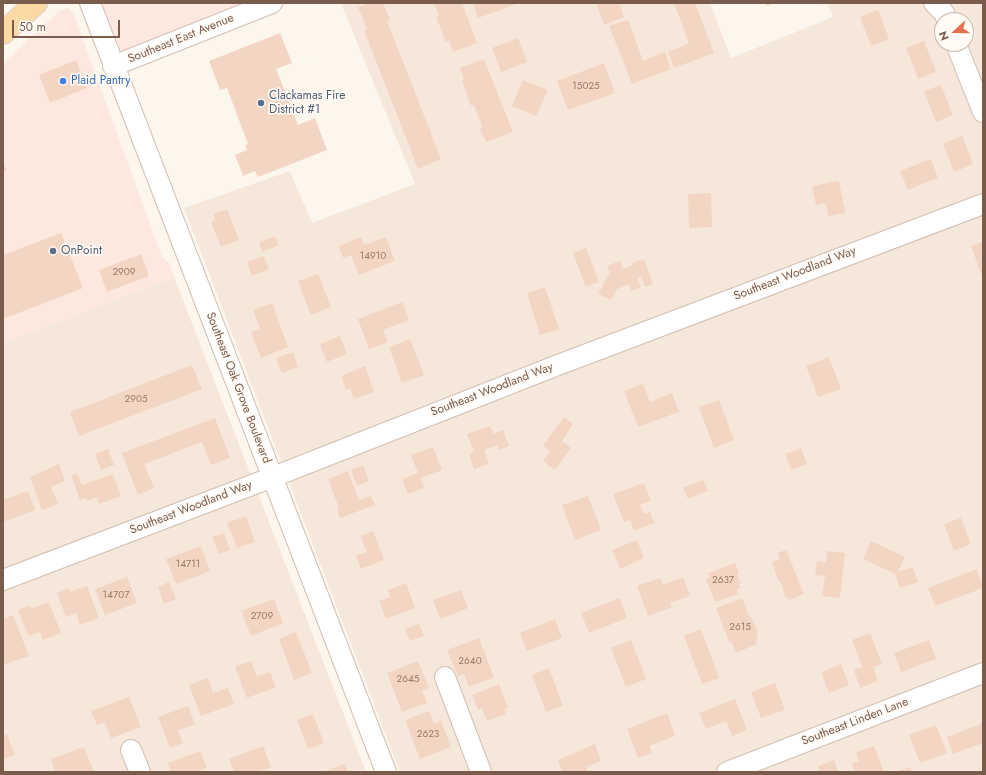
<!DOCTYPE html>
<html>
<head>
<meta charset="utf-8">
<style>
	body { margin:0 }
	#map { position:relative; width:986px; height:775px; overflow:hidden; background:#fdf6ec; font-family:Jost,sans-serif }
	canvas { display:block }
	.frame { position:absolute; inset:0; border:4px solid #7a5c4d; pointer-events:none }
	.north { position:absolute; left:934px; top:12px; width:40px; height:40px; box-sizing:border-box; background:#fffaf3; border:1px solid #cabbb1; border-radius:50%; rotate:249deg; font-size:11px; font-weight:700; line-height:16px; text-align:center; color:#7a5c4d }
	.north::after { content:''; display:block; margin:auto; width:14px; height:18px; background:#e76f51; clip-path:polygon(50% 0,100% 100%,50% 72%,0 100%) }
	.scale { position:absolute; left:12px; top:20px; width:108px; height:18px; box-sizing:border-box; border:2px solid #7a5c4d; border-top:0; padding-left:5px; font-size:12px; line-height:14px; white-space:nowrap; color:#7a5c4d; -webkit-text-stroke:3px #fffaf3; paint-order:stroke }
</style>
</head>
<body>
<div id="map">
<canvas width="986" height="775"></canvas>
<div class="frame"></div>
<div class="north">N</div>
<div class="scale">50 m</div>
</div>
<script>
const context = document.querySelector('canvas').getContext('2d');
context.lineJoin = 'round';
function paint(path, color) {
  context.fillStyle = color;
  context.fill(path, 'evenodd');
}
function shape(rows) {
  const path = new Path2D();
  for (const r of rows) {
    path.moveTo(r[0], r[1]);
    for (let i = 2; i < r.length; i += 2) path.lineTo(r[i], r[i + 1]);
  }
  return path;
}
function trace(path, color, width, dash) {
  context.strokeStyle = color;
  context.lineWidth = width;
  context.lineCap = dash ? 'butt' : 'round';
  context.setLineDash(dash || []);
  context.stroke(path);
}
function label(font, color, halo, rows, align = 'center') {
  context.font = font + ' Jost,sans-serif';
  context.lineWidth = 3.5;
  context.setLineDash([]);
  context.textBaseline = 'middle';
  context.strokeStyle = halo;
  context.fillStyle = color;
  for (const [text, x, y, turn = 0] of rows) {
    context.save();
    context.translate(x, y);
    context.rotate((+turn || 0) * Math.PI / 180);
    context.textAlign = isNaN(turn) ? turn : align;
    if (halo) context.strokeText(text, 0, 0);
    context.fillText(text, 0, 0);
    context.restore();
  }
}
paint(shape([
	[341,3,710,3,731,58,833,17,827,3,983,3,983,772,400,772,184,208,290,171,312,223,415,184],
	[942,20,966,20,966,44,942,44],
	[174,277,366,772,3,772,3,343]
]), '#f5e8da');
paint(shape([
	[101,3,243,3,120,52],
	[68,8,74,15,162,257,169,263,174,277,3,343,3,64,59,11]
]), '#fde8e0');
paint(shape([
	[369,3,383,3,390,20,387,21,441,159,418,169,364,30,367,29,358,7],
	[434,3,462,3,477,43,453,52,449,41,446,42,436,17,439,16],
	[473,3,514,3,514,5,478,18],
	[596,3,619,3,624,17,604,25],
	[674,3,695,3,714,53,674,68,668,52,689,43],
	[766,3,775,3,767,6],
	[878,10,889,39,871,46,860,17],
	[628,20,643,61,665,52,671,69,632,84,609,26],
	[280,33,292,63,276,69,298,125,315,118,327,150,258,177,255,171,243,176,235,155,247,150,245,145,248,144,227,88,220,90,209,61],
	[518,38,527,62,501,72,492,48],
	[924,41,936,72,918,79,906,48],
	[484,59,513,132,486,142,480,129,483,128,474,105,471,106,462,81,464,80,460,68],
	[76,60,87,88,50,103,39,75],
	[604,63,615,93,568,110,557,81],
	[523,80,548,90,536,116,512,106],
	[941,85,953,115,936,122,924,91],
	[962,136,973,164,954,172,943,144],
	[931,159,938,178,908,190,900,171],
	[3,164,7,169,3,173],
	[839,181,845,213,828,216,826,203,816,205,812,186],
	[711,193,712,227,689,228,688,194],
	[227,209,239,240,221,247,211,222,215,220,213,214],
	[61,233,83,288,3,319,3,255],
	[275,236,279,245,262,252,259,243],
	[361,237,364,245,386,237,395,261,359,275,351,255,343,258,339,246],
	[982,242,983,243,983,279,971,246],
	[586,248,599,282,586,287,573,253],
	[141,254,149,276,107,292,99,270],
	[264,256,269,269,252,276,247,262],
	[644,259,653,284,645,287,641,276,637,278,641,287,631,291,629,284,617,289,611,300,598,294,610,272,607,266,620,261,623,269,633,265,632,263],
	[318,274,331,307,311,315,298,281],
	[545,287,559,329,540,335,527,293],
	[402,302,409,320,383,330,388,342,369,349,358,319],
	[272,303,288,347,261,358,251,332,260,329,253,310],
	[340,336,347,354,327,362,320,344],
	[410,339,424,375,402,383,389,347],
	[293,352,298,367,282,373,276,358],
	[829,357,841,389,818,397,806,366],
	[192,365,202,389,79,436,70,412],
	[365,366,374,392,354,399,350,388,346,390,341,376],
	[643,384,650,402,672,393,679,412,638,427,624,391],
	[719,400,734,440,714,448,699,407],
	[564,417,573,424,562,441,571,448,555,470,543,461,550,451,543,446],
	[215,418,230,458,211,465,202,442,144,464,154,488,138,495,122,453],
	[490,426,494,434,503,430,509,446,499,450,498,445,484,450,489,464,474,469,469,454,474,452,467,434],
	[433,447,442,470,420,478,424,488,408,494,402,479,418,473,411,455],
	[801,448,807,464,791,470,785,454],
	[108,449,114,465,101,470,95,454],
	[59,464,65,481,51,487,58,504,42,510,30,477],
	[363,465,369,481,357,486,351,470],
	[348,471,359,500,371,496,375,505,340,518,337,509,339,508,328,479],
	[77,473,82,485,113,474,121,496,99,504,97,497,87,501,86,498,80,500,71,475],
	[703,480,708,491,688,499,683,488],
	[644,483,651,501,640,505,644,514,650,512,654,523,634,531,630,520,624,522,613,494],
	[28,491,35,510,3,522,3,500],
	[588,496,601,530,575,540,562,505],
	[246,516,255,542,237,548,227,523],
	[961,518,971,544,954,551,944,524],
	[373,531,384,560,361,569,356,556,367,552,360,536],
	[224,533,230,550,219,554,212,537],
	[637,540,644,558,620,569,612,550],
	[871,541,905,557,898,572,913,567,918,582,900,588,895,574,863,559],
	[201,546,210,571,176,584,166,559],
	[786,550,804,594,789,600,788,597,786,598,782,586,780,581,778,581,772,562,780,559,777,553],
	[827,551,845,553,840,598,822,596,825,576,815,575,817,561,826,562],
	[735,563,739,574,737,575,741,584,739,584,741,588,737,589,738,594,715,602,706,579,710,577,708,573],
	[977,569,983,588,935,606,928,588],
	[127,577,137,603,105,615,95,589],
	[683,577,690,596,670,603,672,607,648,616,637,586,660,578,663,585],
	[169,582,176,599,164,604,158,587],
	[406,583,415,608,386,619,379,601,390,597,388,590],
	[87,586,99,618,80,625,76,613,66,617,57,593,69,588,70,592],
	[461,590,468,608,440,619,433,600],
	[620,598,627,618,589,633,581,613],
	[742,598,750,618,751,617,754,623,758,632,756,633,758,639,756,640,757,644,736,653,731,641,729,642,716,608],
	[274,599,283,623,251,636,241,611],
	[49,602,61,633,43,640,40,632,29,636,18,610,30,605,31,609],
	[13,615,29,656,3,665,3,619],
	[555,619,562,638,527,651,520,633],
	[419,624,424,636,410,641,405,629],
	[701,629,719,678,702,684,684,636],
	[296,632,312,673,294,680,279,639],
	[870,633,882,664,873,667,878,681,860,688,854,670,862,667,852,640],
	[479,638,494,677,469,687,464,674,458,677,447,650],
	[631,640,646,679,626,687,611,648],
	[929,640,936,659,901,672,894,653],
	[251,661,257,676,270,672,276,687,247,698,235,667],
	[418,661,429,688,422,690,427,703,402,712,387,673],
	[841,664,849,685,829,693,821,672],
	[549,668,563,706,546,712,532,675],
	[208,678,213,693,228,688,234,704,201,716,189,685],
	[775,683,785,710,761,718,751,692],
	[499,684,508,708,504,709,506,714,487,721,482,708,478,710,472,695],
	[129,697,141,727,111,738,105,722,97,725,91,711],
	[735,699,747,730,732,736,726,721,706,729,699,713],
	[188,706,195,724,178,731,183,743,170,748,158,717],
	[429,711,434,723,441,721,451,747,420,759,405,720],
	[667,713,675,736,649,746,652,753,638,758,627,729],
	[313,714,324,743,308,749,297,720],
	[983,723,983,743,953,754,947,737],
	[936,725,947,753,920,763,909,735],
	[7,734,15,755,3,759,3,736],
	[595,744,601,761,586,767,588,772,562,772,558,760],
	[263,746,271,767,257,772,234,772,229,759],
	[874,746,884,772,855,772,852,764,859,761,856,752],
	[84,747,94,772,55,772,51,759],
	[200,751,207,768,196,772,171,772,168,763],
	[834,760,838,772,820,772,818,766],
	[345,764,348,772,324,772],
	[910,767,912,772,896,772]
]), '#f3d5c3');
const minor = shape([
	[90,3,386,772],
	[934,3,944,13,947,20],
	[956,44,983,112],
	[113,66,272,3],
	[3,580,273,477,558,365,983,204],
	[445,677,481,772],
	[131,750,140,772],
	[727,772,983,673]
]);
const major = shape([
	[3,33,36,3]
]);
trace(minor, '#d1beb0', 22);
trace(major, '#dad1cd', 24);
trace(minor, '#fff', 20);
trace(major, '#fbd9a5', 22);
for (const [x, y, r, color] of [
	[63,81,4,"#3f7fe0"],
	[261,103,4,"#5c6f8a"],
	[53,251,4,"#5c6f8a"]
]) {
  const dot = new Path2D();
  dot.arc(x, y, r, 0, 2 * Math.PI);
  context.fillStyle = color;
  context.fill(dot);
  trace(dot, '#fffaf3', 1.5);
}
label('10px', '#987a6a', null, [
	["15025",586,87],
	["14910",373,257],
	["2909",124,273],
	["2905",136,400],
	["14711",188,565],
	["2637",723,581],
	["14707",116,596],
	["2709",262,617],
	["2615",740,628],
	["2640",470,662],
	["2645",408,680],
	["2623",428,735]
]);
label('12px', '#7a5c4d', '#fffaf3', [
	["Southeast East Avenue",181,39,-22],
	["Southeast Woodland Way",795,274,-21],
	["Southeast Oak Grove Boulevard",238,388,69],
	["Southeast Woodland Way",492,390,-21],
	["Southeast Woodland Way",191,508,-21],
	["Southeast Linden Lane",855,722,-21]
]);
label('12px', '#366cbe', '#fffaf3', [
	["Plaid Pantry",71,81]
], 'left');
label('12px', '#4e5e75', '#fffaf3', [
	["Clackamas Fire",269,96],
	["District #1",269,110],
	["OnPoint",61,251]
], 'left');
</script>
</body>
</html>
